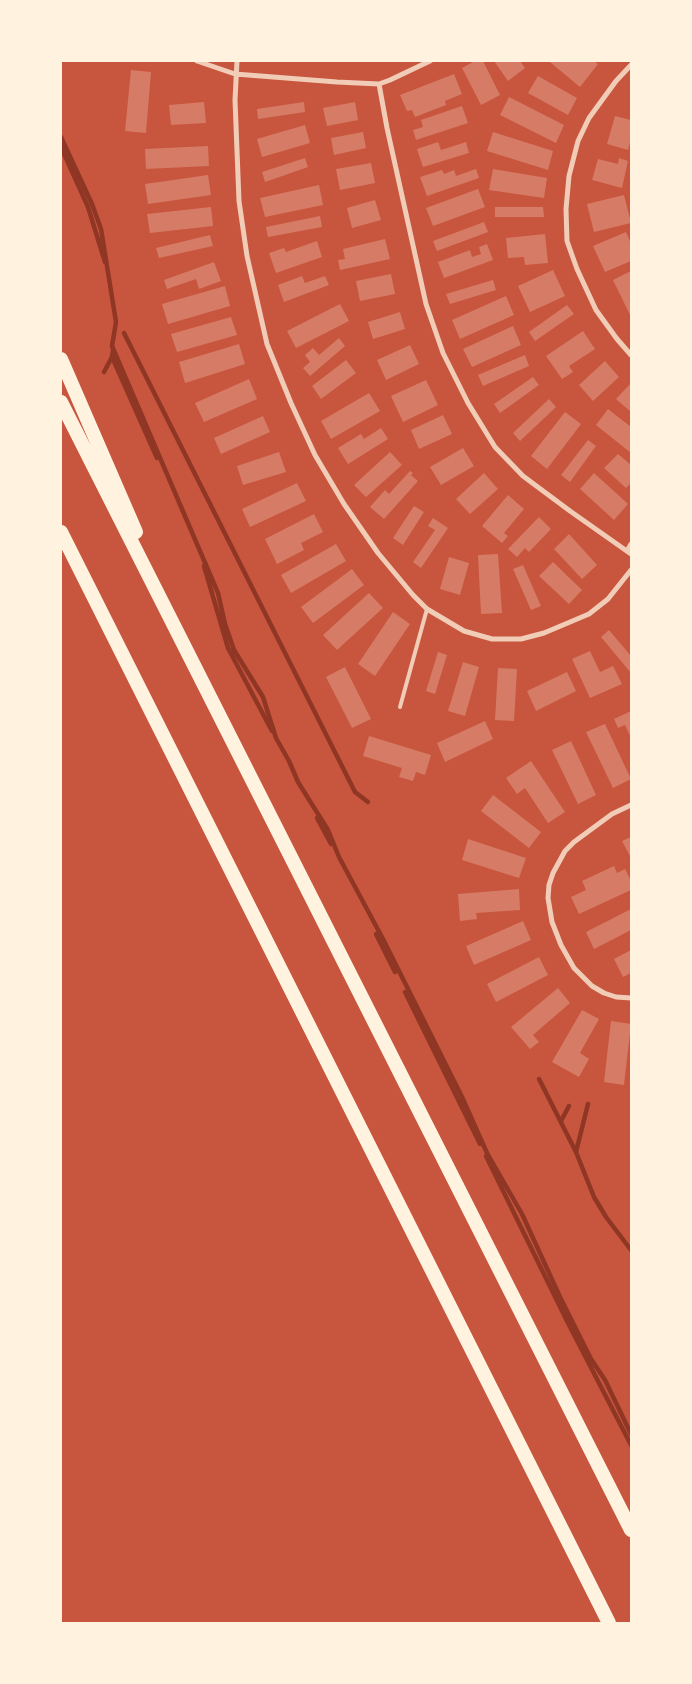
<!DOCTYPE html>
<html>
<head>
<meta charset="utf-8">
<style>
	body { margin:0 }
	#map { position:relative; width:692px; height:1684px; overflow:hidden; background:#c8553d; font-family:"Public Sans",sans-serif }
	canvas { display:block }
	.frame { position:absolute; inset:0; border:62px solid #fff3e0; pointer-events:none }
</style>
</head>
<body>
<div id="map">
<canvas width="692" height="1684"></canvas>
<div class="frame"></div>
</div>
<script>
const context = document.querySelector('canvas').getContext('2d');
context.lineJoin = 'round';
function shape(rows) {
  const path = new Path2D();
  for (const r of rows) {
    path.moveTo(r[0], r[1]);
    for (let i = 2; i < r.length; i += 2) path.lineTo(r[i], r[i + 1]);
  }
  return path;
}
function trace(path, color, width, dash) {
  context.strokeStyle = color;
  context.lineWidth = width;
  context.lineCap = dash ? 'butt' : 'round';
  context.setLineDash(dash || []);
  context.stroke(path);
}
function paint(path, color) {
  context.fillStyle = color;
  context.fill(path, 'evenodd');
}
trace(shape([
	[61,137,92,204,101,229,116,322,112,346,218,593,225,624,234,650,263,697,276,738,289,761,298,782,328,830,339,857,383,939,462,1097,487,1153,522,1214,560,1297,591,1359,605,1380,631,1434],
	[61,147,88,207,105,262],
	[124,333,355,792,368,802],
	[113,350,112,357,157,458],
	[104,372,112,357],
	[204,566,228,648,272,731],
	[317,818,331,844],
	[376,934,395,972],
	[405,992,480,1144],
	[539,1079,576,1152,594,1197,606,1217,631,1250],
	[561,1121,569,1106],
	[576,1152,588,1104],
	[486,1156,567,1321,631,1445]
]), '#8f3625', 4.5);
paint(shape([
	[475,61,483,61,500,95,481,105,462,68],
	[494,61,520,61,525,68,508,81],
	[551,61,594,61,598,64,580,87,550,62],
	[131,70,151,72,146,133,125,131],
	[454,74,462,94,445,101,446,105,415,117,412,110,407,111,400,95],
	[538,76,577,98,568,115,528,93],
	[509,97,564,125,556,143,500,115],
	[204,102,206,123,171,125,169,105],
	[304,102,305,112,258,119,257,109],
	[355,102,358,120,327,126,323,108],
	[462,106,468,123,416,140,413,130,423,127,421,120],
	[615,116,631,120,631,139,628,150,607,144],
	[305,125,310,143,262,157,257,139],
	[363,132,366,148,334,155,331,138],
	[493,132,553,151,548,170,487,151],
	[438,142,441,150,466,142,469,153,423,167,417,149],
	[208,146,209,166,146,169,145,149],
	[305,158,308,167,265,182,262,172],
	[619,158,628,161,622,188,592,180,598,159,618,164],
	[371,163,375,183,340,190,336,169],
	[476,169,479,178,427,196,420,177,442,170,444,174,454,170,456,176],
	[493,169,547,178,544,198,489,190],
	[208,175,211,195,148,204,145,184],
	[319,185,323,205,265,217,260,198],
	[478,189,485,207,433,226,426,208],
	[624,195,631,223,594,232,587,204],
	[375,200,381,220,352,228,347,208],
	[211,207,213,226,150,233,147,214],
	[495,207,543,207,544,217,495,217],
	[320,216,322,227,268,237,266,227],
	[484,222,488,232,437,251,433,241],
	[626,232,631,244,631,261,605,272,593,246],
	[545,234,548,263,525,265,524,257,508,258,506,238],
	[210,235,213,246,159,258,156,248],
	[385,239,390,259,340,270,338,260,345,259,343,249],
	[317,241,322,257,276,273,269,253,284,248,286,252],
	[487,244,493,260,444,278,438,262,470,250,472,257,481,254,479,247],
	[214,262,221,281,199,289,196,279,167,289,164,280],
	[553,270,565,296,530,312,518,286],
	[631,271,631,317,613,280],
	[391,274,395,294,360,301,356,281],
	[302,276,305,283,325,276,329,285,284,302,278,285],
	[493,280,496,290,450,304,446,294],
	[225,286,230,306,168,324,162,304],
	[506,296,514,315,460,339,452,320],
	[340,304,349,321,296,348,287,331],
	[567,305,574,314,535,341,529,332],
	[400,312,405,329,373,339,368,322],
	[231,317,237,335,177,352,171,334],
	[513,326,521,345,472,367,463,349],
	[583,331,595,349,569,366,573,372,562,379,546,356],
	[339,338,345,346,310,376,303,368,310,362,305,355,313,348,319,355],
	[239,344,245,364,185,383,179,362],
	[410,345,419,364,386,380,377,360],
	[525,355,529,366,483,386,478,375],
	[346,360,356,373,321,399,312,386],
	[605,361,619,377,593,401,579,385],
	[533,377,539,385,500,413,494,404],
	[249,379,257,399,204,422,195,403],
	[426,380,438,405,403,422,391,396],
	[631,383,631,412,616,399],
	[369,393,380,411,331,439,321,421],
	[549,399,556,407,520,441,513,433],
	[608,409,631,427,631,453,596,425],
	[565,412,581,424,547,469,531,456],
	[443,415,452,434,419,449,411,430],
	[263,416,270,432,221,454,214,438],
	[381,428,388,439,348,464,338,448,361,434,364,439],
	[588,440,596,446,570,482,561,475],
	[463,448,474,466,441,485,430,467],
	[279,452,286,472,243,485,237,466],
	[390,452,402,465,366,497,354,485],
	[618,454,631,465,631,483,626,488,604,468],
	[410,471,413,473,411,475,418,481,384,519,370,507,385,490,389,494],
	[484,473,498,489,470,514,456,499],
	[594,473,628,504,614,520,580,489],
	[297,483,306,501,250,527,242,509],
	[508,495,524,509,504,533,508,536,502,543,482,526],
	[414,506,424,512,403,545,393,538],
	[314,514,323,532,301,543,304,550,277,564,265,539],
	[539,517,551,529,529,552,525,548,517,557,508,549],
	[433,518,448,528,421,568,413,562,435,530,428,526],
	[569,534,597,565,582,579,554,549],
	[336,544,346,561,291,593,281,575],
	[498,554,502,613,481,614,478,555],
	[449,557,469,563,460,595,440,589],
	[553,562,582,590,569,604,539,576],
	[523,565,541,606,531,610,513,569],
	[352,569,364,585,313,623,301,607],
	[369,593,383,608,337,650,323,635],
	[393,612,410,624,375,676,358,664],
	[609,630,631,656,631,673,601,637],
	[590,651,600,672,613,666,622,684,590,698,572,659],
	[438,652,447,655,435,694,426,691],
	[463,662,479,667,465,716,448,711],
	[345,667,371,719,352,728,326,677],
	[498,668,517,669,514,721,495,720],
	[567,672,576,691,536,711,527,691],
	[631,711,631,738,625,725,618,728,614,719],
	[485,721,493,739,445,762,437,743],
	[605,724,631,779,613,788,586,732],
	[369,736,431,755,425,775,416,772,413,781,399,777,402,768,363,756],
	[571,741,596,795,578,804,552,750],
	[531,761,565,812,548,823,525,788,517,794,506,778],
	[493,795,541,832,529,848,481,811],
	[631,837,631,858,622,841],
	[468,839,526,858,519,878,462,860],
	[614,866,617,873,625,869,631,881,631,890,579,914,571,897,586,890,582,881],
	[519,889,520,910,476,913,477,919,460,921,458,894],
	[631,909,631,930,594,949,586,932],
	[523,921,531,940,474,965,466,946],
	[631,950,631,973,623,977,614,959],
	[539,957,548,975,496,1002,487,984],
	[558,988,570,1003,533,1035,539,1042,530,1049,511,1027],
	[582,1010,599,1019,580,1053,589,1059,579,1077,552,1062],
	[611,1021,631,1024,624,1085,604,1082]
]), '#d67c66');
trace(shape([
	[400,707,427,609]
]), '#f1ccb7', 4);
trace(shape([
	[197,61,235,74,337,82,379,84,390,80,430,61],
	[237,61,235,100,239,201,247,256,267,344,291,403,315,455,344,504,378,553,413,595,427,609,464,631,492,639,521,639,544,633,589,614,608,599,631,570],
	[631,65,616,81,589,118,578,141,569,176,566,209,567,241,577,269,596,310,617,339,631,355],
	[379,84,387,128,426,304,443,353,468,403,495,447,523,476,570,511,631,554],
	[627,551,631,544],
	[631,805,612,814,574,842,565,851,553,873,549,885,548,898,552,922,561,945,574,968,592,986,604,993,616,997,631,998]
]), '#f1ccb7', 5);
trace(shape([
	[61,359,136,532],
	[61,402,631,1530],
	[61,532,609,1623]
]), '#fff3e0', 14);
</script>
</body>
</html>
